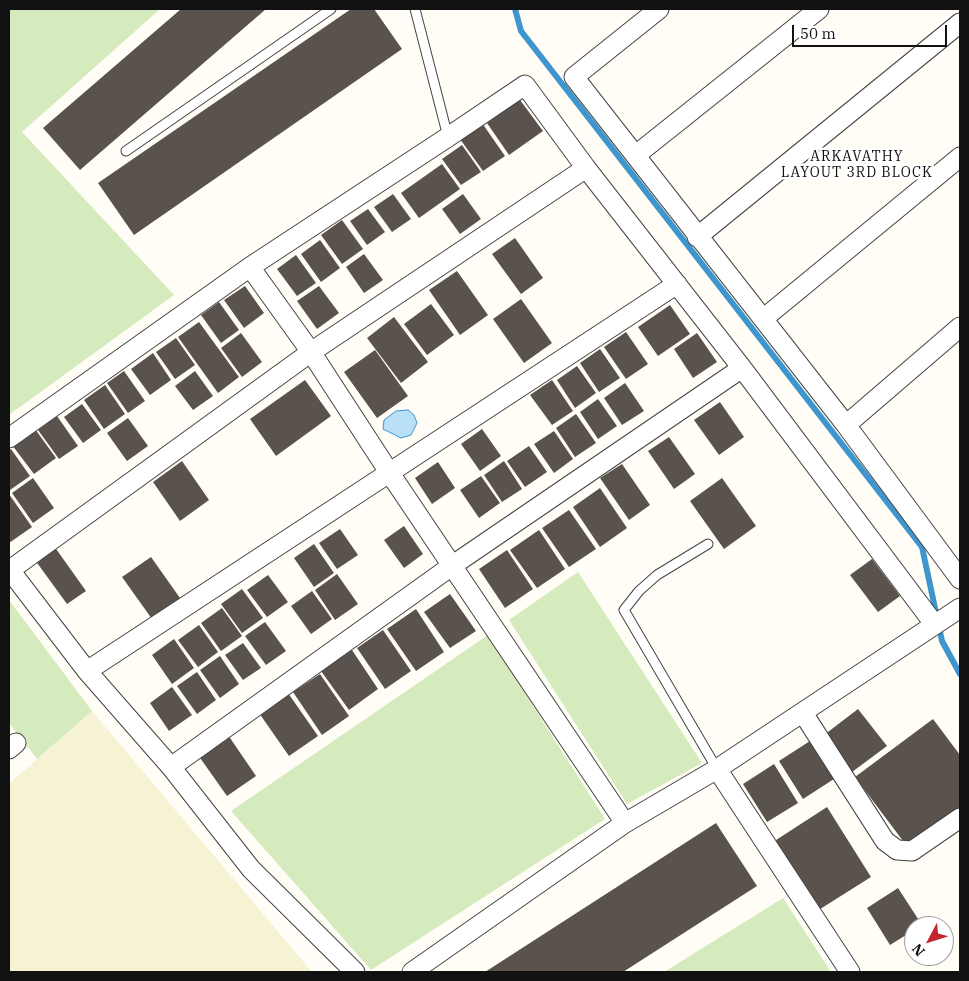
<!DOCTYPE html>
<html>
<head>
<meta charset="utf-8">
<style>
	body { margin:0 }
	#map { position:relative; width:969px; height:981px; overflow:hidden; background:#fffdf5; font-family:"IBM Plex Serif",serif }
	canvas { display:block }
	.frame { position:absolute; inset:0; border:10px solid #111; pointer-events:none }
	.north { position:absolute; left:904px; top:916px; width:50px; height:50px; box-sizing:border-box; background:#fff; border:1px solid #a0a0a0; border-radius:50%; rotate:230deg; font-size:14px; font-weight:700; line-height:20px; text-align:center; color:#111 }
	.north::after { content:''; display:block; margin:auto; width:18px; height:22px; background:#c4262e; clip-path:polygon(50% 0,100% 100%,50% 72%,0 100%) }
	.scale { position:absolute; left:792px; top:25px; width:155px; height:22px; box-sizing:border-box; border:2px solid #111; border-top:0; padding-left:6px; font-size:15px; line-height:18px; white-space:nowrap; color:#111; -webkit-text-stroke:4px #fff; paint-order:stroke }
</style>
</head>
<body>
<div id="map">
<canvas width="969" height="981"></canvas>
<div class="frame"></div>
<div class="north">N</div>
<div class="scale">50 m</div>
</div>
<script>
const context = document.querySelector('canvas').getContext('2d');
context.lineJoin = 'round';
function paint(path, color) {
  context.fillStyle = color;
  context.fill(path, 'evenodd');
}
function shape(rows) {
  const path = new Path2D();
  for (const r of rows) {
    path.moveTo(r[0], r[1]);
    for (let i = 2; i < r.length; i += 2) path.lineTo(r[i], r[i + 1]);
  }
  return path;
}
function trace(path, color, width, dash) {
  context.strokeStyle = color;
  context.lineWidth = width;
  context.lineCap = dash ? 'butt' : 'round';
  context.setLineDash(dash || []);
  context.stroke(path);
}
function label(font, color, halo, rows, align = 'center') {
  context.font = font + ' "IBM Plex Serif",serif';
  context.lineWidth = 5;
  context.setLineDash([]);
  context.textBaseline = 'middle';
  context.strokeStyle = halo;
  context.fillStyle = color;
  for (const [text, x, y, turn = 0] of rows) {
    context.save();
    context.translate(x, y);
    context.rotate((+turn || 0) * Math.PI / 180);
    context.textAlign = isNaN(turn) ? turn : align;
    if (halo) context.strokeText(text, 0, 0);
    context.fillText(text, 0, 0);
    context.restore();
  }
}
paint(shape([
	[92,711,312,972,9,972,9,784]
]), '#f6f3d4');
paint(shape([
	[9,9,160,9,22,132,174,295,9,415],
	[578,572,702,763,627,804,509,620],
	[9,600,92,711,37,759,9,723],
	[488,635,605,819,371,970,231,811],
	[783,898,831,972,664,972]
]), '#d5ebbd');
const water = shape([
	[408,410,414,415,417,423,411,435,401,438,383,429,384,420,396,411,408,410]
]);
paint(water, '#b9e0f7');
trace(water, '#3f96cf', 1);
trace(shape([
	[515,9,521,31,922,547,942,641,960,674]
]), '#3f96cf', 6);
paint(shape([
	[181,9,266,9,80,170,43,128],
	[351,9,374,9,402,49,134,235,98,183],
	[520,100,543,131,509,155,487,123],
	[482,123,505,156,483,171,460,139],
	[462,145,481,172,461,185,442,159],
	[442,164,460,189,419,218,401,193],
	[393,194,411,219,392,232,374,207],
	[463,194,481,219,460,234,442,209],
	[368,209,385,232,367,245,350,221],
	[342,220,363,249,342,264,321,235],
	[515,238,543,278,521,294,492,254],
	[320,240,340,268,321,282,301,254],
	[364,254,383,280,364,293,346,267],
	[296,255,316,283,297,296,277,269],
	[457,271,488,315,460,335,429,290],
	[245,286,264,313,244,328,224,300],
	[319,286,339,313,317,329,297,301],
	[521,299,552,343,524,363,493,319],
	[219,302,239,330,221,343,201,315],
	[431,304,454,335,427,355,404,324],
	[670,305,690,334,658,356,638,327],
	[394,317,428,362,401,383,367,338],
	[199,322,239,377,218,393,178,337],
	[626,332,648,364,626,379,604,347],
	[241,333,262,362,242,377,221,348],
	[697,333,717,362,693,378,674,349],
	[176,338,195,365,175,379,156,352],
	[600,349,620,378,599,392,580,363],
	[375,350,408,396,377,418,344,372],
	[153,353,171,380,150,395,131,369],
	[577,366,596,393,575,408,557,380],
	[124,371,145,401,128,413,107,383],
	[195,371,213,396,193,410,175,386],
	[305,380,331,416,276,456,250,419],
	[552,380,573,411,552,425,530,395],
	[625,383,644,411,622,425,604,398],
	[105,385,125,414,104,429,84,400],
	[598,399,617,426,598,439,580,412],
	[720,402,744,437,719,455,694,420],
	[82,404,101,430,83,443,64,417],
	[576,414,596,443,575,457,556,428],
	[57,416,78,446,59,459,38,430],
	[128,418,148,446,127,461,107,433],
	[35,429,56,458,34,474,12,445],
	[482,429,501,456,480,471,461,444],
	[554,431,573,459,554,473,534,444],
	[669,437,695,474,674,489,648,451],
	[529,446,547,472,525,487,507,461],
	[11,449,30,476,10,490,9,488,9,451],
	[182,461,209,500,180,521,153,482],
	[504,461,522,489,502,502,484,475],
	[438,462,455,488,432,504,415,478],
	[622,464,650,505,629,520,600,478],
	[481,476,500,503,479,518,460,490],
	[33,478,54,508,33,523,12,493],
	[722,478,756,526,724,549,690,501],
	[600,488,627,528,600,547,573,507],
	[9,494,32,527,9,543],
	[569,510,596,549,569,567,542,528],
	[404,526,423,554,404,568,384,540],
	[340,529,358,555,337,569,319,543],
	[539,530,565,569,537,588,510,550],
	[314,544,334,573,314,587,294,558],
	[54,546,86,591,67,604,35,560],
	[507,550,533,589,505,608,479,569],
	[151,557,180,598,152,619,122,577],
	[872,559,900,596,878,612,850,575],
	[337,574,358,604,335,620,315,590],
	[268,575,288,602,267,617,247,590],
	[242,589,263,618,242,633,221,604],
	[312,591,332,619,311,634,291,606],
	[450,594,476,631,450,648,424,612],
	[222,608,242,636,221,651,201,623],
	[416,609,444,652,416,671,387,629],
	[265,622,286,651,266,665,245,636],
	[199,625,218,652,198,667,178,640],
	[383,630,411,671,385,689,357,648],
	[174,639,194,668,172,684,152,655],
	[243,643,261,668,243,680,225,655],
	[352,650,378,689,349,710,321,671],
	[220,656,239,684,220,698,200,670],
	[197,672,216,700,197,714,177,686],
	[320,674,349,716,322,735,293,692],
	[172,687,192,715,169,731,150,703],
	[288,693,318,736,289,756,259,713],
	[858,709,887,746,852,772,824,735],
	[933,719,960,755,960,811,909,849,855,777],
	[228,735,256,776,227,796,198,755],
	[810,741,834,779,803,799,779,761],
	[774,764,798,803,767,822,743,784],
	[827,807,871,877,817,911,773,842],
	[716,823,757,886,623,972,485,972],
	[898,888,922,925,914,926,914,930,890,945,867,908]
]), '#5a524d');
const service = shape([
	[415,9,448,137],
	[126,151,331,9],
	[708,544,657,575,639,591,624,610,717,769]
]);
const minor = shape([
	[659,9,574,77,846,425,960,579],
	[636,155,819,9],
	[697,237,960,23],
	[250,267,448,137,525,85,586,168,742,368,935,625],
	[763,319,960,157],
	[846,425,960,327],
	[9,438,250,267,311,352,389,472,625,823],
	[9,569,87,671,171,767,251,869,355,972],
	[10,570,311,352,586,168],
	[87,671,677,284],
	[803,713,885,841,897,850,912,851,960,818],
	[9,749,16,743],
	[171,767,453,565,742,368],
	[717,769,850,972],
	[412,972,625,823,717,769,960,608]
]);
trace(service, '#444', 11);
trace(minor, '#444', 21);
trace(service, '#fff', 9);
trace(minor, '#fff', 19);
context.letterSpacing = '1px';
label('14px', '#111', '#fff', [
	["ARKAVATHY",857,157],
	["LAYOUT 3RD BLOCK",857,173]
]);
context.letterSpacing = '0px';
</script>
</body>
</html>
